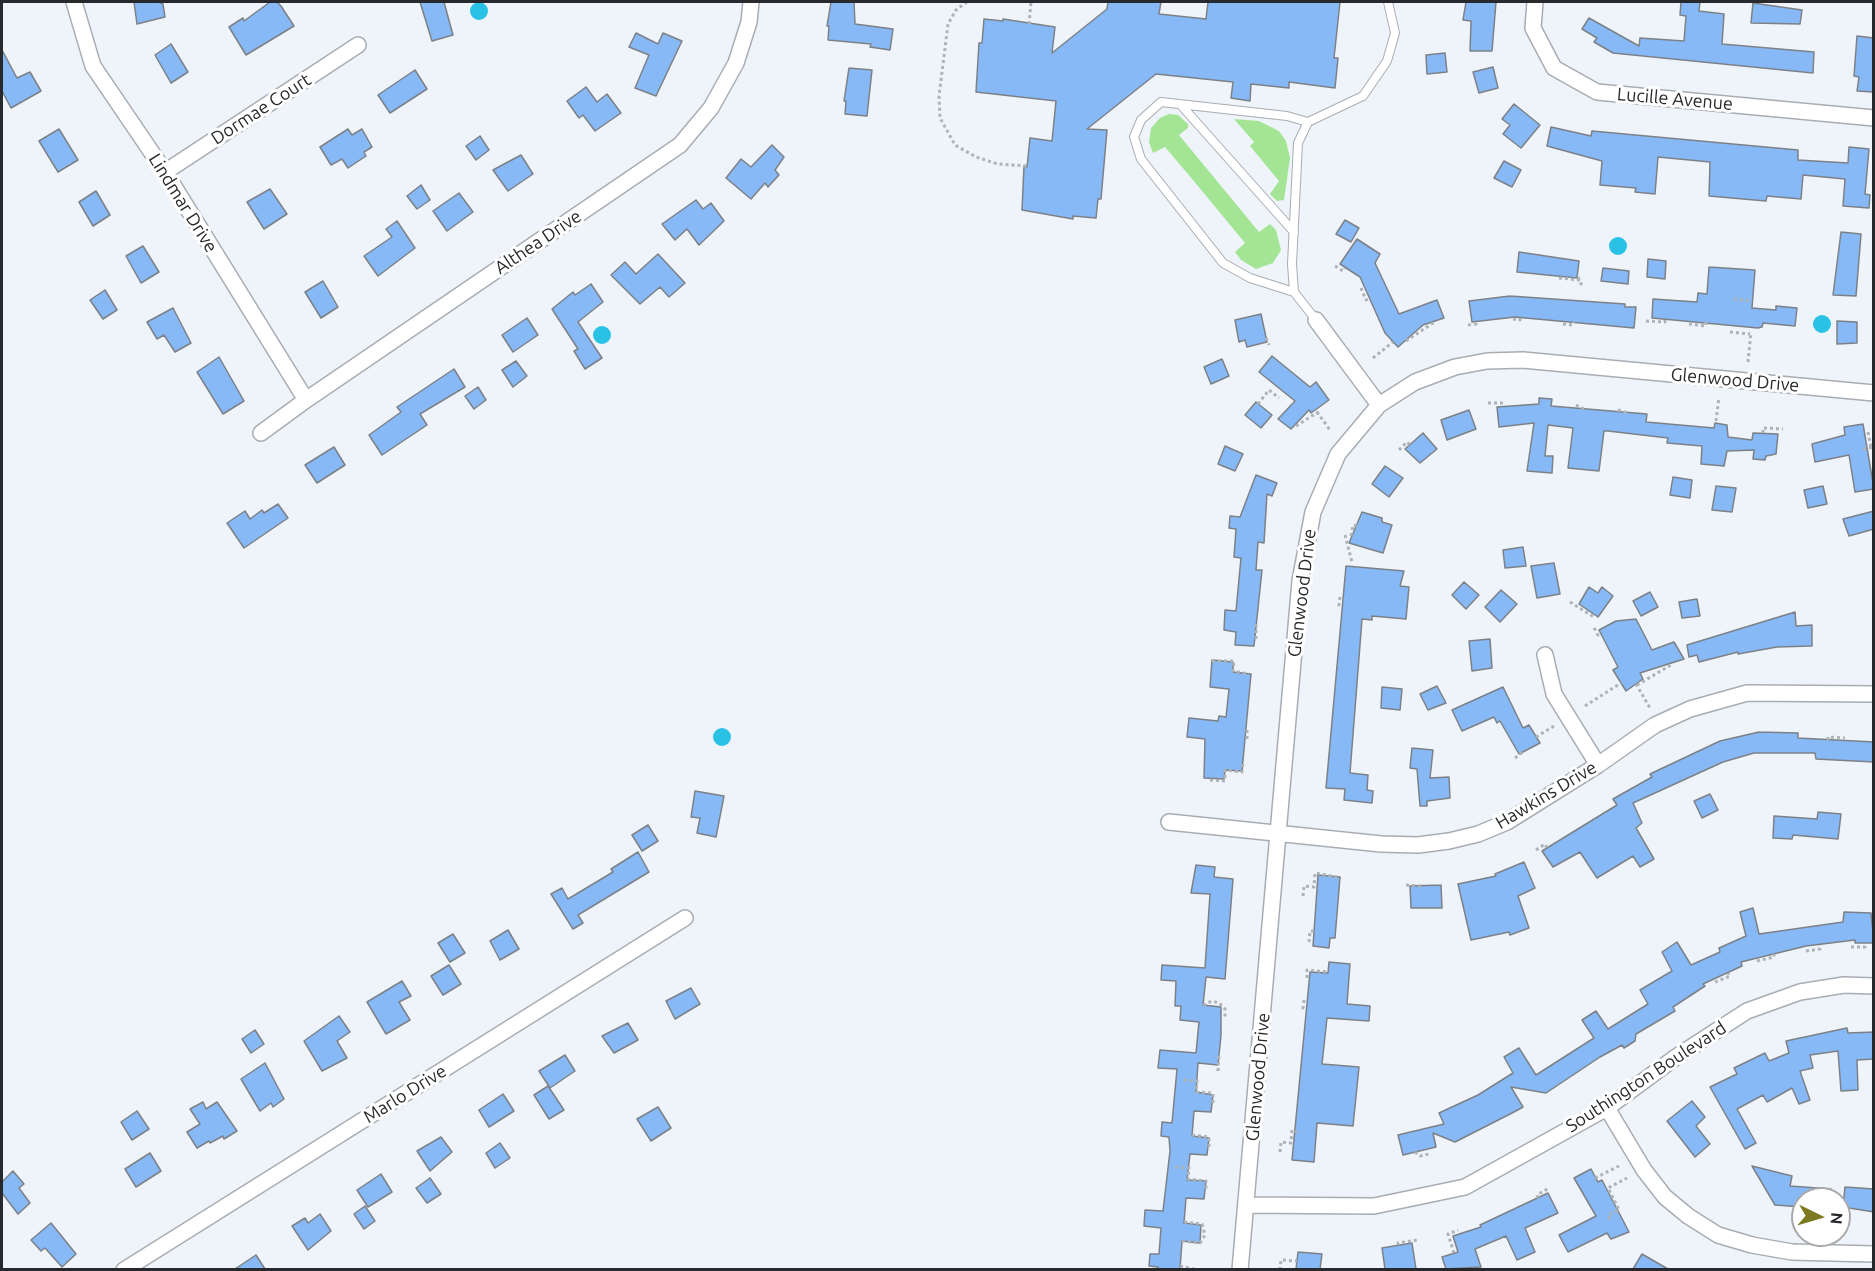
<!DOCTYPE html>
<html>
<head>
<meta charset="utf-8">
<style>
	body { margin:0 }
	#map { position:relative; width:1875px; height:1271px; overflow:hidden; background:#eef4fa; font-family:Ubuntu,sans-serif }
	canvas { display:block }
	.frame { position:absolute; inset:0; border:3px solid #27292c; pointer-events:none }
	.north { position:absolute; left:1791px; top:1187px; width:60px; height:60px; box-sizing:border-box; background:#fff; border:2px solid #a9a9ab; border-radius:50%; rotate:95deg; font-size:16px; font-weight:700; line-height:24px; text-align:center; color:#27292c }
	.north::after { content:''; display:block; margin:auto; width:21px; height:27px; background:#7c7a20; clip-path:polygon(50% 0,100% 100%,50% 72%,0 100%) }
</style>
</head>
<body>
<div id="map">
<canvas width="1875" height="1271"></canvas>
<div class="frame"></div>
<div class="north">N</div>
</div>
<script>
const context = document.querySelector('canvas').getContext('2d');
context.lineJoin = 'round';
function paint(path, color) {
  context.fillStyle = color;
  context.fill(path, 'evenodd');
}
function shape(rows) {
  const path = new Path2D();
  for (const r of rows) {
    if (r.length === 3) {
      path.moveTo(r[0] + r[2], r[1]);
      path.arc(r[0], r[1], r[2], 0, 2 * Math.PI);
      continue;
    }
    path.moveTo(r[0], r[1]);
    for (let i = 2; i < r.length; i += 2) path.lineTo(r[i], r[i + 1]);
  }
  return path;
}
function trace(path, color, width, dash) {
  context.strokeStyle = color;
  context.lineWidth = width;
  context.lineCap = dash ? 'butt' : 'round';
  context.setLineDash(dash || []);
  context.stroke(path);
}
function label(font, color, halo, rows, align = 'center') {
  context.font = font + ' Ubuntu,sans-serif';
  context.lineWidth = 6;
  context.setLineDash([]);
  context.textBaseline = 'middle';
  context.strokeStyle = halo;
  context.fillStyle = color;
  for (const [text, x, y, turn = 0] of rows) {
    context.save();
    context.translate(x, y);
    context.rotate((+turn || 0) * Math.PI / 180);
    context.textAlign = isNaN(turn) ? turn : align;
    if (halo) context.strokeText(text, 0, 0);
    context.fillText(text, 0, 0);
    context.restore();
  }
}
paint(shape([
	[1169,114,1178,115,1188,124,1188,128,1179,135,1259,232,1270,224,1276,230,1281,250,1273,263,1256,269,1241,260,1235,252,1245,243,1193,180,1165,147,1153,153,1149,142,1151,128,1160,118],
	[1234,119,1259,121,1279,131,1286,141,1290,158,1284,200,1277,201,1270,194,1279,181,1250,146,1254,142]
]), '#a4e495');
paint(shape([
	[479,11,9],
	[1618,246,9],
	[1822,324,9],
	[602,335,9],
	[722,737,9]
]), '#29c2e5');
const building = shape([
	[134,2,159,2,163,4,165,17,137,24,134,2],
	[270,2,277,2,281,6,294,26,246,55,229,27,243,18,244,21,270,2],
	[420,2,444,2,453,35,432,41,420,2],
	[831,2,854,2,855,24,893,29,890,50,870,47,871,44,828,40,829,26,827,26,831,2],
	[1108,2,1161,2,1159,14,1206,19,1208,2,1340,2,1334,58,1338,58,1335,88,1289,82,1289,88,1251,84,1250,101,1231,98,1233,82,1156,74,1087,129,1107,130,1101,199,1098,199,1096,218,1073,216,1073,219,1022,210,1024,166,1027,167,1030,138,1052,141,1056,101,976,92,979,43,982,43,984,19,1003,21,1003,19,1055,27,1052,53,1107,9,1108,2],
	[1466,2,1496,2,1492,51,1470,51,1471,21,1463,20,1466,2],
	[1681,2,1700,2,1699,11,1724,14,1722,44,1814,52,1813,73,1613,53,1594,42,1597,38,1582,29,1589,18,1639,46,1640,38,1684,41,1686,16,1680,15,1681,2],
	[1753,3,1802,10,1800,24,1751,23,1753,3],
	[636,33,658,44,663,33,682,41,656,96,635,88,649,55,629,47,636,33],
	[1857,36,1874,38,1873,92,1857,91,1859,77,1854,76,1857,36],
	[171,44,188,72,171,83,155,55,171,44],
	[2,50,17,78,30,72,41,91,11,108,2,91,2,50],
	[1445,53,1447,72,1427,74,1426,55,1445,53],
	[1493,67,1498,88,1479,93,1473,72,1493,67],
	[849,68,872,70,867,116,845,114,846,101,844,101,849,68],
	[415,70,427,89,390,113,378,95,415,70],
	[586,87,597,102,607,94,621,113,595,131,583,115,579,118,567,101,586,87],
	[1514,104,1540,125,1521,148,1503,134,1510,125,1502,119,1514,104],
	[1551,127,1591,136,1592,131,1798,150,1798,160,1848,163,1849,147,1869,149,1865,194,1870,195,1869,208,1843,206,1845,179,1803,175,1801,199,1767,196,1766,201,1709,196,1710,162,1658,157,1655,194,1635,192,1636,188,1600,185,1602,161,1547,146,1551,127],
	[59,129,78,160,58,172,39,141,59,129],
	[348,129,352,135,362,129,372,147,364,152,366,156,348,168,342,159,331,165,320,147,348,129],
	[480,136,489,150,476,160,466,146,480,136],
	[772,145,784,157,775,170,779,175,768,187,765,183,751,199,726,178,741,159,751,167,772,145],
	[521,155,533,174,508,191,493,170,521,155],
	[1504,161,1521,170,1512,187,1494,178,1504,161],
	[421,185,430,200,417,209,407,196,421,185],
	[270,189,287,214,264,229,247,202,270,189],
	[96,191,110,215,93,226,79,202,96,191],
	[459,193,473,212,447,231,433,211,459,193],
	[696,200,703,209,711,203,724,221,699,245,687,229,675,240,662,224,696,200],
	[1345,220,1359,228,1351,242,1336,234,1345,220],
	[397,221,415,248,378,276,364,256,392,237,386,229,397,221],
	[1841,232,1861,234,1856,296,1833,295,1841,232],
	[1357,239,1380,254,1375,263,1399,314,1437,300,1444,318,1423,325,1398,347,1385,333,1360,277,1340,264,1357,239],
	[143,246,159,272,141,283,126,256,143,246],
	[1519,252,1579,261,1577,278,1517,272,1519,252],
	[658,254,685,283,669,297,660,287,640,304,611,275,625,262,636,274,658,254],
	[1648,259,1666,261,1665,279,1647,277,1648,259],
	[1709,267,1755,270,1752,308,1776,310,1776,306,1797,308,1795,326,1763,323,1762,327,1758,328,1652,318,1653,299,1697,302,1698,293,1707,294,1709,267],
	[1603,268,1629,271,1628,284,1601,281,1603,268],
	[323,281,338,307,321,318,305,292,323,281],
	[591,284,603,302,578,322,602,358,585,369,574,351,578,349,552,309,573,292,575,295,591,284],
	[105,290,117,310,103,319,90,300,105,290],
	[1510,296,1625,304,1625,307,1636,307,1634,328,1515,317,1472,322,1469,301,1510,296],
	[173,308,191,343,175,352,164,335,157,339,147,322,173,308],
	[1261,314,1267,342,1247,347,1245,340,1239,342,1235,320,1261,314],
	[527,318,538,335,513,352,502,335,527,318],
	[1837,321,1857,322,1857,343,1837,344,1837,321],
	[1272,356,1310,387,1316,382,1329,400,1311,413,1309,410,1291,429,1278,419,1295,401,1259,372,1272,356],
	[219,357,244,401,223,414,197,372,219,357],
	[1222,359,1229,376,1211,384,1204,367,1222,359],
	[516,361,527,376,513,387,502,370,516,361],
	[454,369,465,387,420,414,427,425,382,455,369,435,401,412,397,407,454,369],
	[478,387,486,400,474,409,465,396,478,387],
	[1539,398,1552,399,1551,406,1647,414,1646,422,1714,428,1715,423,1727,425,1728,437,1752,440,1753,433,1778,434,1776,454,1766,456,1765,460,1753,459,1754,450,1727,451,1724,466,1701,464,1702,446,1667,443,1668,438,1608,431,1604,431,1599,471,1568,468,1573,428,1548,425,1545,456,1553,456,1552,473,1527,471,1534,423,1499,427,1497,407,1539,404,1539,398],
	[1256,402,1272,415,1261,428,1245,415,1256,402],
	[1469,410,1476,429,1447,440,1441,420,1469,410],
	[1863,424,1874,489,1855,492,1849,455,1815,462,1812,444,1845,435,1844,427,1863,424],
	[1423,433,1437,449,1420,463,1405,449,1423,433],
	[1225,446,1243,454,1235,471,1218,464,1225,446],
	[334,447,345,465,317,483,305,465,334,447],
	[1385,466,1403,478,1389,497,1372,484,1385,466],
	[1256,475,1277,483,1272,496,1267,494,1264,543,1258,542,1256,570,1262,570,1254,646,1235,645,1236,632,1224,630,1225,610,1236,611,1241,558,1234,557,1236,529,1229,528,1230,516,1240,517,1256,475],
	[1673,477,1692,480,1690,498,1670,495,1673,477],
	[1716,486,1736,488,1732,512,1712,510,1716,486],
	[1823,486,1827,504,1808,508,1804,490,1823,486],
	[278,504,288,518,244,548,227,523,245,511,250,519,262,510,264,513,278,504],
	[1874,511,1874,529,1849,536,1843,519,1874,511],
	[1362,512,1382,518,1382,522,1392,525,1383,553,1349,543,1362,512],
	[1523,547,1526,566,1505,568,1503,550,1523,547],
	[1554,563,1560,594,1537,598,1531,566,1554,563],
	[1346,566,1404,571,1400,586,1409,587,1406,619,1372,616,1372,620,1362,619,1350,773,1368,775,1367,790,1373,791,1372,803,1344,800,1345,789,1326,788,1346,566],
	[1464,582,1479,595,1466,609,1452,595,1464,582],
	[1589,587,1598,593,1602,587,1613,596,1598,617,1579,604,1589,587],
	[1501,590,1517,604,1500,622,1485,607,1501,590],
	[1650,592,1658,607,1641,616,1633,601,1650,592],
	[1697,599,1700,616,1682,618,1679,602,1697,599],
	[1795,612,1796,626,1812,625,1812,646,1777,647,1738,654,1738,652,1699,662,1697,655,1689,657,1687,645,1795,612],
	[1636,619,1652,650,1674,642,1684,659,1640,673,1643,679,1626,691,1613,670,1618,667,1599,630,1616,621,1636,619],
	[1490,639,1492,668,1472,671,1469,641,1490,639],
	[1212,660,1233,662,1233,672,1251,674,1242,771,1225,770,1224,779,1204,778,1205,739,1187,737,1189,718,1218,721,1219,716,1226,717,1229,689,1210,687,1212,660],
	[1437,686,1446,703,1428,710,1420,694,1437,686],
	[1382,687,1402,689,1400,710,1381,708,1382,687],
	[1503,687,1523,728,1529,725,1540,743,1519,754,1500,721,1497,723,1494,717,1462,731,1452,710,1503,687],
	[1759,732,1798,733,1798,738,1874,742,1874,762,1816,759,1815,753,1754,753,1723,762,1633,803,1642,823,1636,828,1654,859,1640,867,1633,856,1597,878,1580,852,1553,867,1542,851,1617,805,1613,799,1652,777,1650,774,1720,741,1759,732],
	[1412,748,1433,750,1430,778,1449,777,1450,798,1427,801,1427,806,1420,806,1417,769,1410,768,1412,748],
	[695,791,724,796,716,837,697,833,700,818,691,817,695,791],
	[1710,794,1718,810,1702,818,1694,801,1710,794],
	[1818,812,1841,814,1838,839,1793,835,1792,839,1773,838,1774,816,1817,819,1818,812],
	[648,825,658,841,642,851,632,835,648,825],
	[638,852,649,872,578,915,583,923,573,929,551,894,562,888,568,899,613,872,611,869,638,852],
	[1524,862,1535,888,1518,896,1529,928,1510,935,1509,932,1471,940,1458,884,1496,876,1495,874,1524,862],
	[1196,865,1215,867,1214,877,1233,879,1225,979,1206,977,1203,1005,1221,1007,1221,1035,1218,1065,1198,1063,1196,1092,1213,1095,1211,1112,1194,1111,1192,1136,1209,1138,1207,1155,1190,1154,1187,1180,1206,1181,1204,1199,1186,1198,1184,1223,1201,1225,1200,1243,1182,1241,1180,1269,1158,1269,1158,1267,1149,1266,1150,1254,1159,1254,1161,1228,1144,1226,1145,1210,1163,1211,1170,1151,1169,1137,1161,1136,1162,1122,1172,1123,1177,1069,1158,1068,1160,1050,1196,1053,1199,1022,1180,1020,1181,1006,1175,1006,1176,981,1161,980,1162,965,1205,968,1210,894,1191,893,1196,865],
	[1318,875,1340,877,1335,938,1330,938,1329,948,1313,946,1318,875],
	[1441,885,1442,908,1411,908,1410,886,1441,885],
	[1753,908,1759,934,1843,922,1844,912,1871,913,1874,943,1855,943,1855,940,1806,946,1741,962,1742,966,1703,984,1705,986,1673,1007,1675,1011,1636,1034,1635,1041,1624,1048,1622,1045,1600,1057,1546,1093,1511,1087,1523,1107,1514,1112,1455,1142,1433,1133,1436,1147,1403,1155,1398,1135,1444,1124,1439,1113,1478,1095,1513,1073,1504,1057,1519,1048,1536,1075,1594,1038,1582,1020,1596,1011,1608,1029,1648,1004,1640,990,1672,971,1662,952,1677,942,1691,965,1720,952,1719,948,1746,936,1740,912,1753,908],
	[508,930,519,949,500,960,490,941,508,930],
	[453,934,465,953,450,962,438,943,453,934],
	[1329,962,1350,964,1347,1004,1370,1006,1369,1021,1327,1018,1322,1064,1359,1067,1353,1126,1317,1123,1314,1162,1292,1160,1310,972,1328,973,1329,962],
	[449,965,461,984,443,995,431,976,449,965],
	[402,981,411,996,399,1002,410,1020,386,1034,367,1002,402,981],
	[691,988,700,1004,675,1019,666,1001,691,988],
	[339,1016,350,1032,337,1041,347,1058,322,1071,304,1041,339,1016],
	[628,1023,638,1040,614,1053,602,1036,628,1023],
	[1847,1028,1848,1033,1874,1032,1874,1059,1857,1060,1858,1090,1841,1091,1838,1051,1810,1055,1813,1068,1800,1071,1810,1100,1799,1104,1792,1088,1767,1102,1763,1095,1737,1109,1756,1143,1745,1149,1710,1087,1737,1074,1734,1068,1765,1053,1769,1061,1789,1053,1786,1041,1847,1028],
	[255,1030,264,1044,251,1053,242,1039,255,1030],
	[565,1055,575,1071,550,1088,539,1071,565,1055],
	[265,1063,284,1099,273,1107,271,1103,260,1111,241,1079,265,1063],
	[548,1086,564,1110,549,1119,534,1095,548,1086],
	[503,1094,514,1111,489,1127,479,1110,503,1094],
	[1692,1101,1705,1117,1696,1126,1710,1144,1695,1157,1667,1121,1692,1101],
	[203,1102,206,1109,217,1102,237,1131,224,1139,223,1136,210,1143,209,1141,197,1148,187,1132,200,1124,190,1109,203,1102],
	[658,1107,671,1128,651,1141,637,1119,658,1107],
	[137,1111,149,1129,132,1140,121,1122,137,1111],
	[441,1137,452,1152,430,1171,417,1151,441,1137],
	[500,1143,510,1158,495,1168,486,1153,500,1143],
	[150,1153,161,1171,136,1187,125,1169,150,1153],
	[1752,1166,1792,1176,1790,1186,1831,1189,1831,1199,1803,1199,1803,1207,1775,1205,1752,1166],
	[1591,1169,1598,1182,1602,1180,1629,1232,1611,1239,1607,1233,1568,1252,1559,1235,1596,1216,1574,1178,1591,1169],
	[13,1171,24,1184,19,1188,30,1203,18,1214,2,1193,2,1182,13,1171],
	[381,1174,392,1192,368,1207,357,1190,381,1174],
	[430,1178,441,1194,427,1203,416,1188,430,1178],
	[1845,1187,1874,1189,1874,1212,1843,1207,1845,1187],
	[1548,1193,1558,1213,1525,1228,1535,1252,1517,1260,1506,1236,1475,1249,1481,1267,1446,1269,1442,1257,1458,1252,1453,1236,1481,1227,1480,1225,1548,1193],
	[365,1206,375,1221,364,1229,354,1214,365,1206],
	[320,1214,331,1231,308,1250,292,1226,305,1218,308,1223,320,1214],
	[51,1223,76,1254,62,1267,45,1248,41,1251,31,1240,51,1223],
	[1412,1243,1416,1269,1385,1269,1382,1248,1412,1243],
	[1298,1252,1322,1254,1320,1269,1296,1269,1298,1252],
	[1642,1254,1668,1269,1633,1269,1642,1254],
	[256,1255,265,1269,235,1269,256,1255]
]);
paint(building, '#87b9f6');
trace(building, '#7c8187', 1.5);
const lane = shape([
	[1180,104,1294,232],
	[1294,292,1250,278,1223,263,1141,159,1134,137,1141,120,1161,102,1287,116,1308,122],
	[1316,320,1294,292,1292,264,1298,143,1308,122,1363,96,1387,61,1395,33,1388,2]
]);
const street = shape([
	[74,2,93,66,165,172,306,400],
	[1535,2,1533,28,1554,68,1597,92,1874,118],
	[165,172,358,45],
	[1316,320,1379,405],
	[261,433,306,400,680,145,711,108,736,63,749,22,751,2],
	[1545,655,1554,694,1598,765],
	[1169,822,1381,844,1418,845,1449,841,1478,834,1507,822,1598,765,1655,725,1690,709,1747,693,1874,694],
	[1607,1108,1644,1170,1665,1197,1688,1216,1718,1235,1752,1245,1792,1252,1874,1254],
	[1247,1205,1374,1206,1465,1187,1607,1108,1676,1057,1747,1011,1800,992,1844,985,1874,986],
	[124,1270,685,918],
	[1240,1270,1300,581,1313,512,1338,454,1379,405,1415,382,1455,367,1487,361,1523,360,1874,393]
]);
trace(lane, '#a8adb3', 10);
trace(street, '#a8adb3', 18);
trace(shape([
	[967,2,956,10,948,24,939,96,940,118,955,145,976,157,998,164,1027,166],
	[1029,24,1031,2],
	[1335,266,1343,271,1345,268],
	[1578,277,1582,286],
	[1559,278,1580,280],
	[1361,288,1366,300,1369,298],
	[1734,299,1751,301],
	[1513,319,1520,320,1520,317],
	[1646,321,1665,322,1665,319],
	[1563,324,1573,325,1574,322],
	[1689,324,1706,326,1706,322],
	[1468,325,1476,324,1476,322],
	[1730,332,1750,334],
	[1266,338,1269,345],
	[1406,341,1436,321],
	[1373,358,1393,342],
	[1748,362,1751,332],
	[1488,403,1503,403,1503,406],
	[1258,404,1269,390,1279,398],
	[1576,405,1584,409],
	[1618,410,1628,413],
	[1317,412,1330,430],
	[1716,421,1719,397],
	[1296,426,1318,412],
	[1868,432,1871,447],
	[1763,433,1763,428,1783,429],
	[1863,449,1874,447],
	[1399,450,1407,442,1410,445],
	[1873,476,1874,476],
	[1345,535,1352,562],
	[1351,536,1353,525,1358,526],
	[1340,597,1339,605,1341,605],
	[1570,602,1594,617],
	[1594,628,1598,635,1600,633],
	[1256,639,1256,621],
	[1212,661,1234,661,1233,671,1249,674],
	[1636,684,1650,708],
	[1637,685,1671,665],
	[1585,706,1621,683],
	[1536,737,1554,726],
	[1247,739,1247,729],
	[1828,740,1828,737,1845,738],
	[1515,758,1524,751],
	[1210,780,1225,781,1225,770,1242,772,1243,762],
	[1536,850,1545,844,1547,848],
	[1406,885,1422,886],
	[1303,896,1304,886,1314,887,1315,873,1337,877],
	[1309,942,1310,931,1314,931],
	[1851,947,1865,947,1865,943],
	[1806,951,1820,949,1820,945],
	[1757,961,1774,957,1774,954],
	[1307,978,1307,970,1328,972],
	[1715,982,1730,976,1728,973],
	[1304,1000,1303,1008,1307,1008],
	[1203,1005,1212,1001,1219,1003,1225,1009,1225,1017],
	[1218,1071,1219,1054],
	[1184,1080,1197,1081,1196,1092,1213,1093,1213,1104],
	[1192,1135,1209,1137,1209,1147],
	[1280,1152,1281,1142,1291,1143,1292,1130,1297,1132],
	[1415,1152,1420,1156,1429,1154],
	[1175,1167,1189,1168,1188,1179,1206,1181,1206,1191],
	[1595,1178,1619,1166],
	[1538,1198,1537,1195,1549,1188],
	[1610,1219,1608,1215,1619,1210,1608,1188,1627,1178],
	[1182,1241,1200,1243,1205,1235,1202,1224,1184,1222],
	[1398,1245,1398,1243,1417,1240],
	[1454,1253,1448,1234,1458,1230],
	[1180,1266,1198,1270],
	[1280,1270,1281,1260,1297,1261]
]), '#aeb3b8', 3, [3, 3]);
trace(lane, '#fff', 8);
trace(street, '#fff', 15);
label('18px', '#27292c', '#fff', [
	["Lucille Avenue",1675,99,5],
	["Dormae Court",261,109,-33],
	["Lindmar Drive",183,203,58],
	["Althea Drive",538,242,-34],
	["Glenwood Drive",1735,380,5],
	["Glenwood Drive",1302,593,-83],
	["Hawkins Drive",1546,795,-31],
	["Glenwood Drive",1258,1077,-85],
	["Southington Boulevard",1646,1077,-33],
	["Marlo Drive",405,1094,-32]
]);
</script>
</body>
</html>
